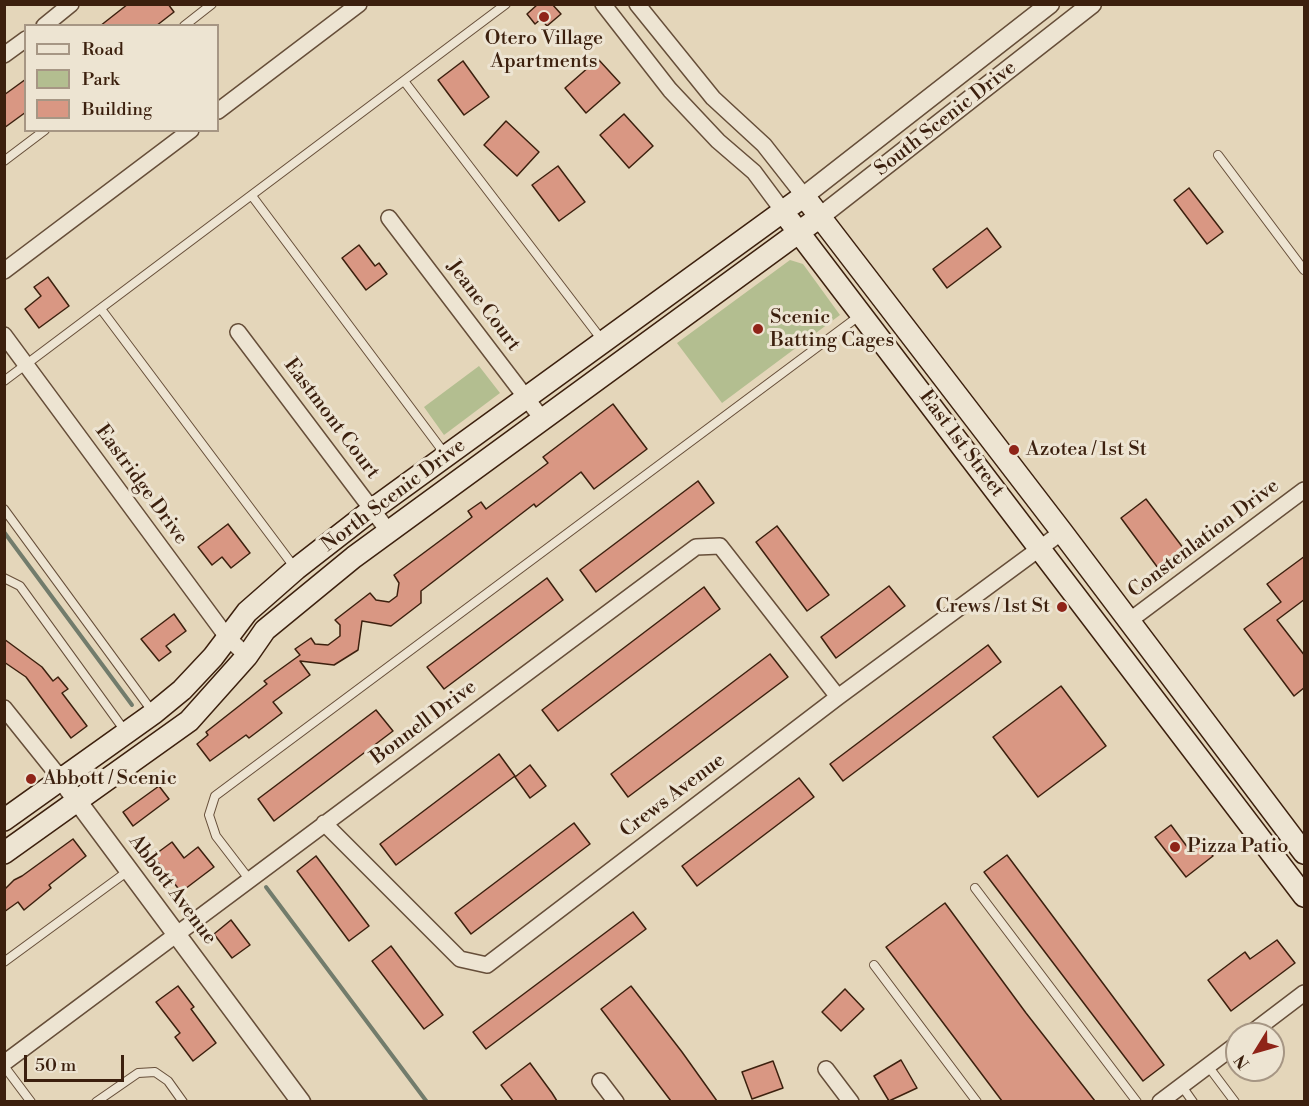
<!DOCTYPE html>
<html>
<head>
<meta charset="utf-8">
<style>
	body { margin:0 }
	#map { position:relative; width:1309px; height:1106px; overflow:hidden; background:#e4d6ba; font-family:"Libre Bodoni",serif }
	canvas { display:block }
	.frame { position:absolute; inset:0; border:6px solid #3c200e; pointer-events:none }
	.legend { position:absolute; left:24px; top:24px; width:195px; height:108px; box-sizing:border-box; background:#ede4d2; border:2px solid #a69684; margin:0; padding:8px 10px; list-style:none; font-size:18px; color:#3c200e }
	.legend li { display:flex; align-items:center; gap:12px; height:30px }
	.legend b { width:30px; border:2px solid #a69684 }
	.north { position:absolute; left:1225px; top:1022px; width:60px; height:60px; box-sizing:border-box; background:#ede4d2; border:2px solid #a69684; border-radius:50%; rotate:233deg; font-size:16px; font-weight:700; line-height:24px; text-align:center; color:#3c200e }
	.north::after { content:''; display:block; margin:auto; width:21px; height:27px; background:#8f2418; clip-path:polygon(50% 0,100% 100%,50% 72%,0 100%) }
	.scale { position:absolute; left:24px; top:1055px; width:100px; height:27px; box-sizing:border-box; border:3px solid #3c200e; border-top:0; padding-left:8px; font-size:18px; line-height:21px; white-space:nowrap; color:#3c200e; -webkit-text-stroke:4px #ede4d2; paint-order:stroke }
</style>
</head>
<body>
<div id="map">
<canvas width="1309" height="1106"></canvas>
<div class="frame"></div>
<ul class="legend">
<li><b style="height:8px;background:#ede4d2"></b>Road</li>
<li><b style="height:16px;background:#b3be90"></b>Park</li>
<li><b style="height:16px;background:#d99783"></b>Building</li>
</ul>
<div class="north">N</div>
<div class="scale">50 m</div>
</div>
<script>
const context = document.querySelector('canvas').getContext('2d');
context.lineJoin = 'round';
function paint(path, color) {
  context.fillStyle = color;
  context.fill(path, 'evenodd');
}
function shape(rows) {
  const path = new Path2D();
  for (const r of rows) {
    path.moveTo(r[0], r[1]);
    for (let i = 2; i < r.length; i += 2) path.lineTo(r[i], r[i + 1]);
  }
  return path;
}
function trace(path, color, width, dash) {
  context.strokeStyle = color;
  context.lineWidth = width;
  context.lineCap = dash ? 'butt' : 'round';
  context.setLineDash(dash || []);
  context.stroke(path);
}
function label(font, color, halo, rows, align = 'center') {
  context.font = font + ' "Libre Bodoni",serif';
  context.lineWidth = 6;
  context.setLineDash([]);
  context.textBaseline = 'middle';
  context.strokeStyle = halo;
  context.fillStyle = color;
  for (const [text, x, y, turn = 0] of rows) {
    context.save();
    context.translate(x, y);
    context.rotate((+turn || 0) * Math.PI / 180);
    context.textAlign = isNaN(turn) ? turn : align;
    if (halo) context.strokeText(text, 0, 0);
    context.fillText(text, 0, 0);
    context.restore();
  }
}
paint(shape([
	[790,260,803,264,840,315,722,403,677,343],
	[479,366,500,393,444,435,424,407]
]), '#b3be90');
trace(shape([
	[4,532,132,705],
	[266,887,427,1102]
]), '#727c6c', 4);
const building = shape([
	[128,4,168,4,174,12,156,26,100,26,128,4],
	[538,4,552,4,561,14,547,26,541,19,535,24,527,14,538,4],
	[598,59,620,83,586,113,565,88,598,59],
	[463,61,489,97,464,115,438,80,463,61],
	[26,79,26,112,4,128,4,95,26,79],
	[624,114,653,146,629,168,600,135,624,114],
	[506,121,539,152,517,176,484,145,506,121],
	[558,166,585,202,559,221,532,185,558,166],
	[1189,188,1223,232,1207,244,1174,200,1189,188],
	[987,228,1001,247,947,288,933,269,987,228],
	[359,245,375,266,379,263,387,274,366,290,342,258,359,245],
	[48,277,69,306,39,328,25,309,41,296,34,287,48,277],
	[613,404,647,449,594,489,581,472,536,507,534,504,421,591,421,603,391,626,362,621,358,650,334,665,300,661,310,675,273,702,282,713,249,738,246,735,210,761,197,744,208,735,206,732,267,684,264,681,300,655,295,649,311,638,315,644,328,645,340,636,340,625,335,620,370,593,376,600,389,602,397,596,399,583,394,575,472,517,468,511,481,502,486,509,548,463,543,457,613,404],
	[698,481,714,503,596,592,580,570,698,481],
	[1146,499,1184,549,1158,568,1121,518,1146,499],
	[228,524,250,553,231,568,222,557,212,565,198,547,228,524],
	[777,526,829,595,807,611,756,542,777,526],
	[1305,556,1305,599,1277,620,1305,656,1305,687,1294,696,1244,629,1281,602,1267,584,1305,556],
	[547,578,563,600,444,689,427,667,547,578],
	[889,586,905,606,836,658,821,637,889,586],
	[704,587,720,609,558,731,542,710,704,587],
	[174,614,186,631,166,646,171,652,159,661,141,639,174,614],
	[4,639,42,667,53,681,58,677,68,689,62,693,87,726,71,738,26,677,4,662,4,639],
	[988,645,1001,662,843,781,830,764,988,645],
	[770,654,788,677,628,797,611,774,770,654],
	[1061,686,1106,746,1038,797,993,737,1061,686],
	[376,710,393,731,274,821,258,799,376,710],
	[499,754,515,776,396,865,380,844,499,754],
	[530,765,546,786,530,798,515,777,530,765],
	[799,778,814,797,697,886,682,866,799,778],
	[159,786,169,799,133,826,123,812,159,786],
	[574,823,590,844,471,934,455,913,574,823],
	[1171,825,1191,852,1203,843,1213,856,1186,877,1155,837,1171,825],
	[73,839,86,856,49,885,51,888,24,910,18,902,4,912,4,890,14,880,22,876,73,839],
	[172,842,184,858,198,847,214,867,181,892,153,856,172,842],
	[1007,855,1164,1065,1143,1081,984,872,1007,855],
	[316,856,369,926,349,941,297,871,316,856],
	[945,903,1026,1013,1095,1101,1002,1101,886,947,945,903],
	[633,912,646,929,486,1049,473,1032,633,912],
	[231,920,250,945,232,958,214,934,231,920],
	[1277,940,1295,963,1231,1011,1208,980,1245,952,1250,959,1277,940],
	[391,946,443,1015,424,1029,372,961,391,946],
	[178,986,194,1007,191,1009,216,1043,193,1061,175,1037,180,1033,156,1002,178,986],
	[631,986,682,1052,717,1101,671,1101,601,1009,631,986],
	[845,989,864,1009,841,1031,822,1012,845,989],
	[901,1060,917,1088,889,1101,874,1076,901,1060],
	[773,1061,783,1088,752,1099,742,1072,773,1061],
	[530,1063,552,1093,557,1101,513,1101,501,1085,530,1063]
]);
paint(building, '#d99783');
trace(building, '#3c200e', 1.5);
const service = shape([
	[184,26,212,4],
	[404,81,602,340],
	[1218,155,1304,270],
	[4,161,45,130],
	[252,196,445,454],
	[101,309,295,568],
	[4,381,506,4],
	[4,509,152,711],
	[4,578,20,586,125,731],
	[249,879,216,836,209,815,215,796,859,316],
	[975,888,1137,1102],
	[4,962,128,871],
	[874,965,977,1102],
	[4,1066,31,1102],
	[1208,1066,1235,1102],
	[1181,1085,1193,1102],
	[96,1102,138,1073,155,1072,168,1081,183,1102]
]);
const minor = shape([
	[603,4,670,90,718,141,754,172,783,211],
	[637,4,713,98,764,145,804,196],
	[44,26,71,4],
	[4,55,26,39],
	[218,111,359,4],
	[389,218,543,420],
	[4,271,191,130],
	[238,332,389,532],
	[4,335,227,637,247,656],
	[1129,621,1304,490],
	[4,708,61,779],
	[324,823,460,959,487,965,838,697,1062,532],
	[1250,1034,1304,993],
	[4,1063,696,547,720,546,838,697],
	[826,1069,851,1102],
	[600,1081,616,1102],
	[1160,1102,1237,1044]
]);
const tertiary = shape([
	[804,196,1050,4],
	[821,216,1092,4],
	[61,779,301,1102]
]);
const secondary = shape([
	[790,221,1304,896],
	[4,820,154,713,182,690,213,657,247,612,296,569,373,509,804,196,1062,532,1304,853],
	[4,853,189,721,247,656,265,630,354,557,821,216]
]);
trace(service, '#664e39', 10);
trace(minor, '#664e39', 18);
trace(tertiary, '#664e39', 21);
trace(secondary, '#3c200e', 24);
trace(service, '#ede4d2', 8);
trace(minor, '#ede4d2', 15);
trace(tertiary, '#ede4d2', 18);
trace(secondary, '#ede4d2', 21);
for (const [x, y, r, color] of [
	[544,17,6,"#8f2418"],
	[758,329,6,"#8f2418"],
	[1014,450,6,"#8f2418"],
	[1062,607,6,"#8f2418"],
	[31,779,6,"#8f2418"],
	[1175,847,6,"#8f2418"]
]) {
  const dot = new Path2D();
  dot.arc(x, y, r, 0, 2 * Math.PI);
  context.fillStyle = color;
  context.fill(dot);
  trace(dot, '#ede4d2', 2);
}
label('20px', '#3c200e', '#ede4d2', [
	["Otero Village",544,39,"center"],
	["Apartments",544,62,"center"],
	["Scenic",770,318],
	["Batting Cages",770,341],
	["Azotea / 1st St",1026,450],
	["Crews / 1st St",1050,607,"right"],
	["Abbott / Scenic",43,779],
	["Pizza Patio",1187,847]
], 'left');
label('20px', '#3c200e', '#ede4d2', [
	["South Scenic Drive",946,119,-38],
	["Jeane Court",483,306,53],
	["Eastmont Court",331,419,53],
	["East 1st Street",961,444,53],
	["Eastridge Drive",141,485,54],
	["North Scenic Drive",394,496,-37],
	["Constenlation Drive",1204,539,-37],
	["Bonnell Drive",424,723,-37],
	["Crews Avenue",673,796,-37],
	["Abbott Avenue",172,890,53]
]);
</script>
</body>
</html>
